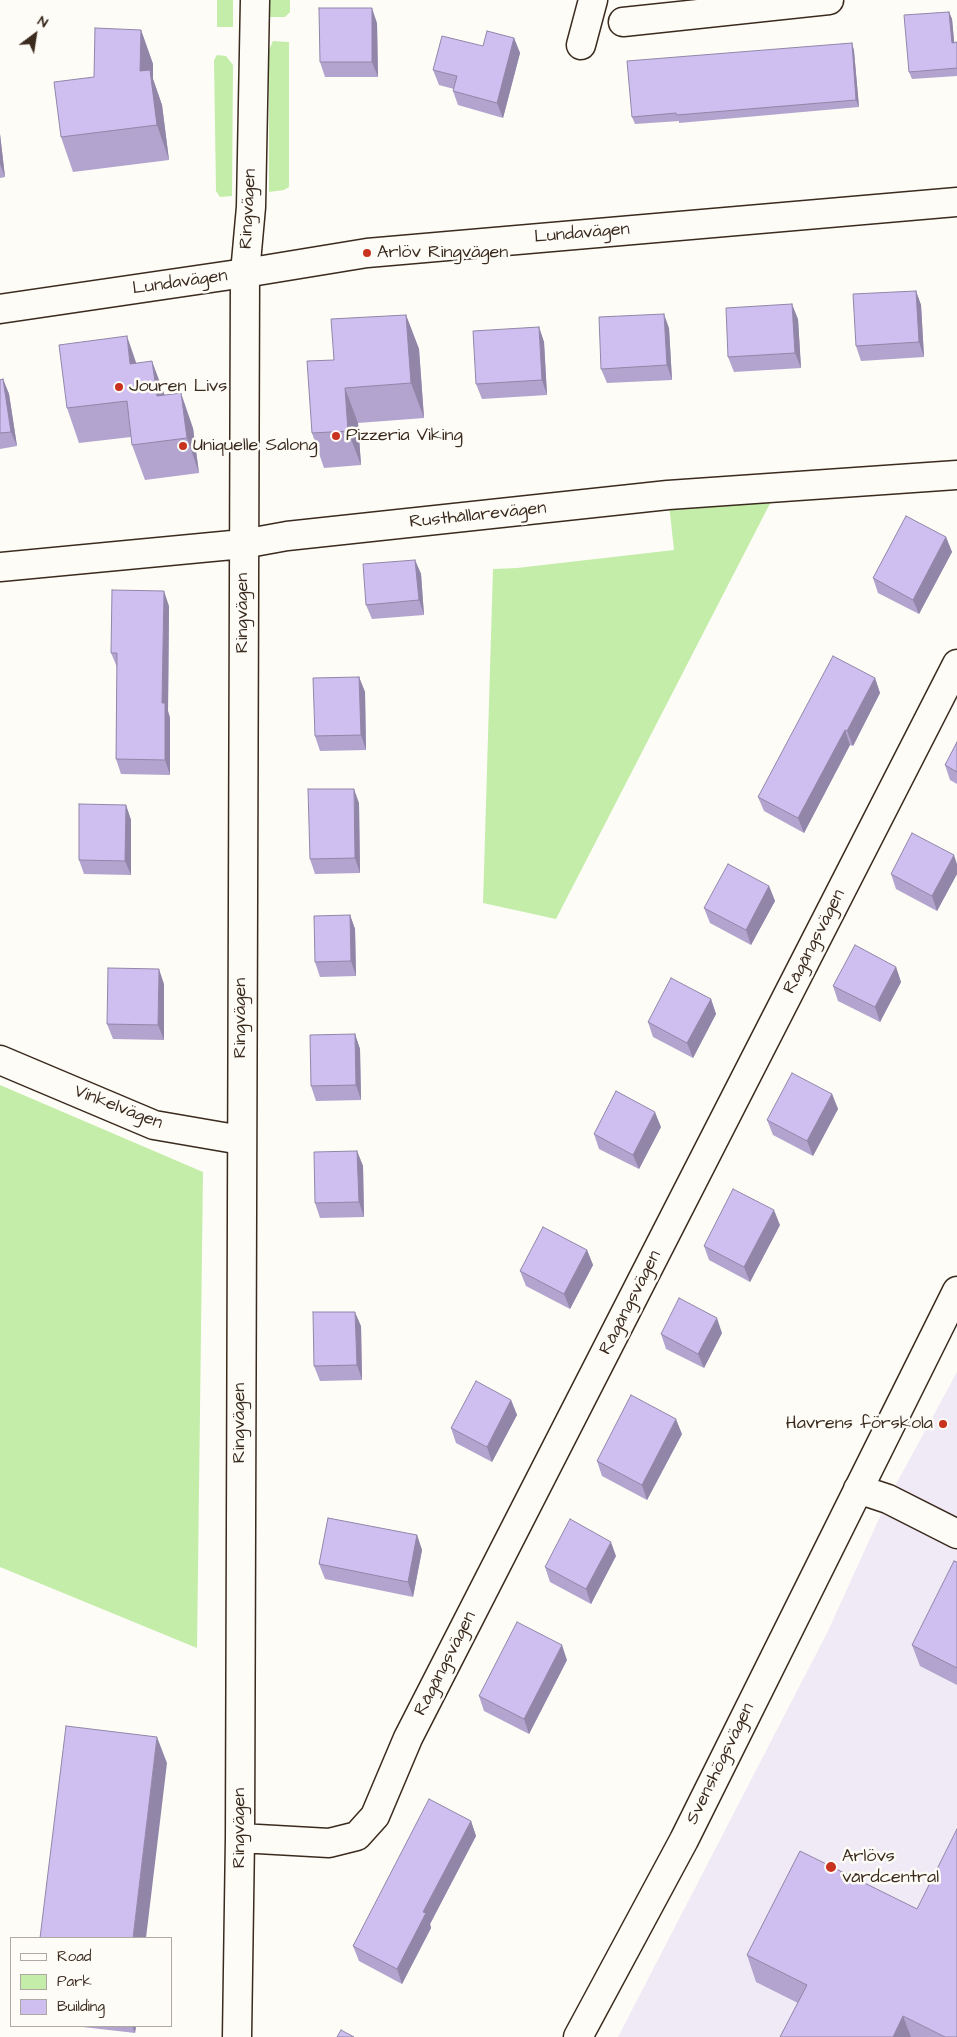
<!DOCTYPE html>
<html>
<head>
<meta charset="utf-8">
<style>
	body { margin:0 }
	#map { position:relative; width:957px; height:2037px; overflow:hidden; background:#fdfcf7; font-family:"Architects Daughter",sans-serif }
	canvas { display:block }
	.legend { position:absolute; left:10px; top:1937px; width:162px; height:90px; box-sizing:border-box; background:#fdfcf7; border:1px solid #afa8a0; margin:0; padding:6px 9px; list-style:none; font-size:15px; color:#3b2a1e }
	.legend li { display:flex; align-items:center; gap:10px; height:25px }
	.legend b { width:25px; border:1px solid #afa8a0 }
	.north { position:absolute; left:10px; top:10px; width:50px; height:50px; -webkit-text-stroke:4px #fdfcf7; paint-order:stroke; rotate:31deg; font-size:14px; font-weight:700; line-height:20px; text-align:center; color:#3b2a1e }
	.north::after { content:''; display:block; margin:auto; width:18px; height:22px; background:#3b2a1e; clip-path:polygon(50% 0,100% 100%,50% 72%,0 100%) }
</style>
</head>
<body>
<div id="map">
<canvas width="957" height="2037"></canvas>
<ul class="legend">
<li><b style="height:6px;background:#fdfcf7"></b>Road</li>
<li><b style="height:14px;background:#c4eda9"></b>Park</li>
<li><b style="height:14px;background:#cfbff0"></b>Building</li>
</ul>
<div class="north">N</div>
</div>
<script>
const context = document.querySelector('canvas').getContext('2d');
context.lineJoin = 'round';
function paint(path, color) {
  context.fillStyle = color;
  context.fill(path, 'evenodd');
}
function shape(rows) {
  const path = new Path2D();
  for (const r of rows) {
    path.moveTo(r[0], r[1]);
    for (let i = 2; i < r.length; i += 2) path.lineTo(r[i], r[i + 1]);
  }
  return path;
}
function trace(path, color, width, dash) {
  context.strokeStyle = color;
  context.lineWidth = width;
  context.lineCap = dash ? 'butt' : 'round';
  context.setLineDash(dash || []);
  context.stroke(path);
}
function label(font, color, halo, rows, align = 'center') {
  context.font = font + ' "Architects Daughter",sans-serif';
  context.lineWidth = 5;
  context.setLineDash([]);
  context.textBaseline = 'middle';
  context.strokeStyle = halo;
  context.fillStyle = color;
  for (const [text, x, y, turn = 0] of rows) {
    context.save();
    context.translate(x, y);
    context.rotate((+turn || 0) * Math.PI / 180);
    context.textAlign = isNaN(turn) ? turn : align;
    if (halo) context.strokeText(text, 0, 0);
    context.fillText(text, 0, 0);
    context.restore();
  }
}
paint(shape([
	[957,1372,957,2037,618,2037,828,1631,888,1499]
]), '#efeaf5');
paint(shape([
	[217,0,233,0,233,27,217,27],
	[270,0,290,0,290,12,285,17,270,17],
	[273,41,289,42,289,187,284,190,269,192,269,50],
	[217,55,226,56,233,65,232,196,220,197,216,191,214,60],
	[778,488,556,919,483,903,493,569,517,568,674,550,668,495],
	[0,1085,203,1172,197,1648,0,1567]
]), '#c4eda9');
const minor = shape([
	[623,22,829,0],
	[581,45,593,0],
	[0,567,243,544,287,536,668,495,957,475],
	[0,1060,154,1125,241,1140],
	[858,1489,888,1499,957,1534],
	[240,1838,329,1843,357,1836,375,1816,408,1738,957,664],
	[237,2037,240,1838,245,273,251,207,255,0],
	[578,2037,684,1840,957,1291]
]);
const major = shape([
	[0,309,245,273,367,253,957,202]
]);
trace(minor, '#3b2a1e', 31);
trace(major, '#3b2a1e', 31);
trace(minor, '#fdfcf7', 28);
trace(major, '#fdfcf7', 28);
paint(shape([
	[949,12,952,19,954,42,957,42,957,76,912,79,909,72],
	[377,23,378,77,325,77,320,62],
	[141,30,153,64,153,79,162,105,169,160,73,172,61,137,94,77],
	[514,38,520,53,503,118,458,105,453,91,454,89,439,85,433,70,483,46],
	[852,43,854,51,859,107,679,123,679,121,635,124,632,117],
	[0,134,5,177,0,178],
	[916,291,921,305,924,357,861,361,856,346],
	[406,315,419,349,424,418,358,423,361,465,324,468,312,433,334,360],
	[798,319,801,368,734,372,728,357],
	[539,327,544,342,547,395,482,399,476,384],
	[669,328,672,380,607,383,601,369],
	[137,363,193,428,199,473,145,480,132,445,131,437,79,443,67,408],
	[3,379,9,394,17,446,0,449,0,380],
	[946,537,952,552,919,614,878,593,873,578],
	[415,560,421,574,424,615,372,619,366,605],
	[169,606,168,711,170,718,170,775,121,774,116,759,117,667,111,653],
	[359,677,365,692,366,750,320,751,315,736],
	[875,678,880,693,853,746,850,745,804,833,764,811,758,797],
	[957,742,957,784,950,780,945,765],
	[359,803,360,873,315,874,310,859],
	[126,805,131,820,131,875,84,874,79,860],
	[957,864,957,874,937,911,896,889,891,874],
	[769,886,775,901,751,945,710,923,704,908],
	[350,915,355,929,356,976,320,977,315,962],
	[896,967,901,982,880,1022,838,1001,833,986],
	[164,984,164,1040,113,1039,107,1024],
	[711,999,716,1014,693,1058,653,1037,648,1022],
	[355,1034,360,1049,361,1100,316,1101,311,1086],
	[832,1094,838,1109,813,1156,773,1135,767,1120],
	[661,1127,639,1169,599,1149,594,1134],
	[357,1151,363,1166,364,1217,320,1218,315,1203],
	[780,1225,750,1282,709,1260,704,1246],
	[587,1250,593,1265,570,1309,526,1286,520,1271],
	[361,1326,362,1380,320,1381,314,1366],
	[722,1333,704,1368,666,1349,661,1334],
	[511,1400,517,1415,492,1462,456,1443,451,1428],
	[682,1434,647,1500,602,1476,597,1461],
	[417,1535,422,1550,413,1597,325,1579,319,1564],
	[616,1556,591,1604,550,1582,545,1567],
	[957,1562,957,1685,920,1666,912,1645],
	[567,1660,529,1734,484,1711,479,1696],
	[471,1821,476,1836,430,1924,431,1928,402,1984,359,1961,353,1946],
	[747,1955,957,2037,780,2037,798,2003,756,1982],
	[74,2026,136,2026,135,2033]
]), '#b2a4ce');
paint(shape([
	[372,8,377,23,378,77,372,62],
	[949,12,952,19,955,50,952,43],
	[141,30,153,64,153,79,162,105,169,160,157,125,140,71],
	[514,38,520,53,503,118,497,103],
	[852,43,854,51,859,107,856,100],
	[0,134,5,177,0,164],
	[916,291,921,305,924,357,919,342],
	[792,304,798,319,801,368,795,353],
	[664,314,669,328,672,380,667,365],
	[406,315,419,349,424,418,411,383],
	[539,327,544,342,547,395,542,380],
	[127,336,139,371,130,364],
	[152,361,165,396,157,396],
	[3,379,9,394,17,446,11,432],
	[345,388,358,423,361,465,348,431],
	[181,393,193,428,199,473,187,438],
	[946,537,952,552,919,614,913,600],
	[415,560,421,574,424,615,419,600],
	[164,591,169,606,168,711,170,718,170,775,165,760,162,703],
	[359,677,365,692,366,750,361,735],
	[875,678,880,693,853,746,847,731],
	[845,730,850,745,804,833,798,818],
	[354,789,359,803,360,873,355,858],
	[126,805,131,820,131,875,125,861],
	[954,855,957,864,957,874,937,911,932,896],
	[769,886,775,901,751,945,746,930],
	[350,915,355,929,356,976,351,961],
	[896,967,901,982,880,1022,875,1007],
	[159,969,164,984,164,1040,158,1025],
	[711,999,716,1014,693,1058,687,1043],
	[355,1034,360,1049,361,1100,356,1085],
	[832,1094,838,1109,813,1156,807,1141],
	[655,1112,661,1127,639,1169,633,1155],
	[357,1151,363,1166,364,1217,359,1202],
	[774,1210,780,1225,750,1282,744,1267],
	[587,1250,593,1265,570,1309,564,1294],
	[355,1312,361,1326,362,1380,357,1365],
	[717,1318,722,1333,704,1368,698,1354],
	[511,1400,517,1415,492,1462,487,1447],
	[676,1419,682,1434,647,1500,642,1485],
	[417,1535,422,1550,413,1597,408,1582],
	[611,1542,616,1556,591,1604,586,1589],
	[562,1645,567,1660,529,1734,524,1719],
	[157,1737,167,1763,146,1938,133,1938],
	[471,1821,476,1836,430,1924,431,1928,402,1984,397,1969,423,1912],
	[903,2016,911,2037,893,2037],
	[132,2026,136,2026,135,2033]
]), '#9186a8');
const building = shape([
	[319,8,372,8,372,62,320,62,319,8],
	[949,12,952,43,957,42,957,68,909,72,904,15,949,12],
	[95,28,141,30,140,71,150,70,157,125,61,137,54,82,94,77,95,28],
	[487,31,514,38,497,103,453,91,457,76,433,70,442,36,483,46,487,31],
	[852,43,856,100,677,115,676,113,632,117,627,61,852,43],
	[916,291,919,342,856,346,853,294,916,291],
	[792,304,795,353,728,357,726,308,792,304],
	[664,314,667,365,601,369,599,317,664,314],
	[406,315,411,383,345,388,348,431,312,433,307,361,334,360,331,319,406,315],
	[539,327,542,380,476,384,473,331,539,327],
	[127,336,130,364,152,361,157,396,181,393,187,438,132,445,127,401,67,408,59,345,127,336],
	[3,379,11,432,0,433,0,380,3,379],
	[906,516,946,537,913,600,873,578,906,516],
	[415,560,419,600,366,605,363,564,415,560],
	[112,590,164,591,162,703,165,703,165,760,116,759,117,653,111,653,112,590],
	[833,656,875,678,847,731,845,730,798,818,758,797,833,656],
	[359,677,361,735,315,736,313,678,359,677],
	[957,742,957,772,945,765,957,742],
	[308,789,354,789,355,858,310,859,308,789],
	[79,804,126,805,125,861,79,860,79,804],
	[912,833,954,855,932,896,891,874,912,833],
	[728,864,769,886,746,930,704,908,728,864],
	[350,915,351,961,315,962,314,916,350,915],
	[855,945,896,967,875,1007,833,986,855,945],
	[108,968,159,969,158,1025,107,1024,108,968],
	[671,978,711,999,687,1043,648,1022,671,978],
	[355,1034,356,1085,311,1086,310,1035,355,1034],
	[792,1073,832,1094,807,1141,767,1120,792,1073],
	[616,1091,655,1112,633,1155,594,1134,616,1091],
	[357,1151,359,1202,315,1203,314,1152,357,1151],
	[733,1189,774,1210,744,1267,704,1246,733,1189],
	[543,1227,587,1250,564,1294,520,1271,543,1227],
	[679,1298,717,1318,698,1354,661,1334,679,1298],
	[313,1312,355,1312,357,1365,314,1366,313,1312],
	[476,1381,511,1400,487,1447,451,1428,476,1381],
	[631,1395,676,1419,642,1485,597,1461,631,1395],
	[328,1518,417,1535,408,1582,319,1564,328,1518],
	[570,1519,611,1542,586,1589,545,1567,570,1519],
	[954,1561,957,1562,957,1668,912,1645,954,1561],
	[517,1622,562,1645,524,1719,479,1696,517,1622],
	[66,1726,157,1737,133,1938,40,1938,66,1726],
	[429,1799,471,1821,423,1912,426,1913,397,1969,353,1946,429,1799],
	[957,1829,957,2037,945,2037,903,2016,893,2037,780,2037,807,1985,747,1955,800,1851,917,1909,957,1829],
	[341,2030,354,2037,337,2037,341,2030]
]);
paint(building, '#cfbff0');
trace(building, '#9186a8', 1);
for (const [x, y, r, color] of [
	[367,253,5,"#c8321e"],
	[119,387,5,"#c8321e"],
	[336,436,5,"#c8321e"],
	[183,446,5,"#c8321e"],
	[943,1424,5,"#c8321e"],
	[831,1867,6,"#c8321e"]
]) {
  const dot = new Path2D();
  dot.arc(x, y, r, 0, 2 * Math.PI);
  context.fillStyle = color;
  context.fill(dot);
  trace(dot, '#fdfcf7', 2);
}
label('18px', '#3b2a1e', '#fdfcf7', [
	["Ringvägen",249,209,-87],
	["Lundavägen",582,234,-5],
	["Lundavägen",180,283,-8],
	["Rusthållarevägen",478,516,-6],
	["Ringvägen",243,613,-90],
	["Rågångsvägen",815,942,-63],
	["Ringvägen",241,1018,-90],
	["Vinkelvägen",118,1108,21],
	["Rågångsvägen",631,1303,-63],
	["Ringvägen",240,1423,-90],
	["Rågångsvägen",446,1664,-63],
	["Svenshögsvägen",721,1764,-64],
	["Ringvägen",240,1828,-90]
]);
label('18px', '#3b2a1e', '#fdfcf7', [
	["Arlöv Ringvägen",377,253],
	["Jouren Livs",129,387],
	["Pizzeria Viking",346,436],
	["Uniquelle Salong",193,446],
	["Havrens förskola",933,1424,"right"],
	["Arlövs",842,1857],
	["vårdcentral",842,1878]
], 'left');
</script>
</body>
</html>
